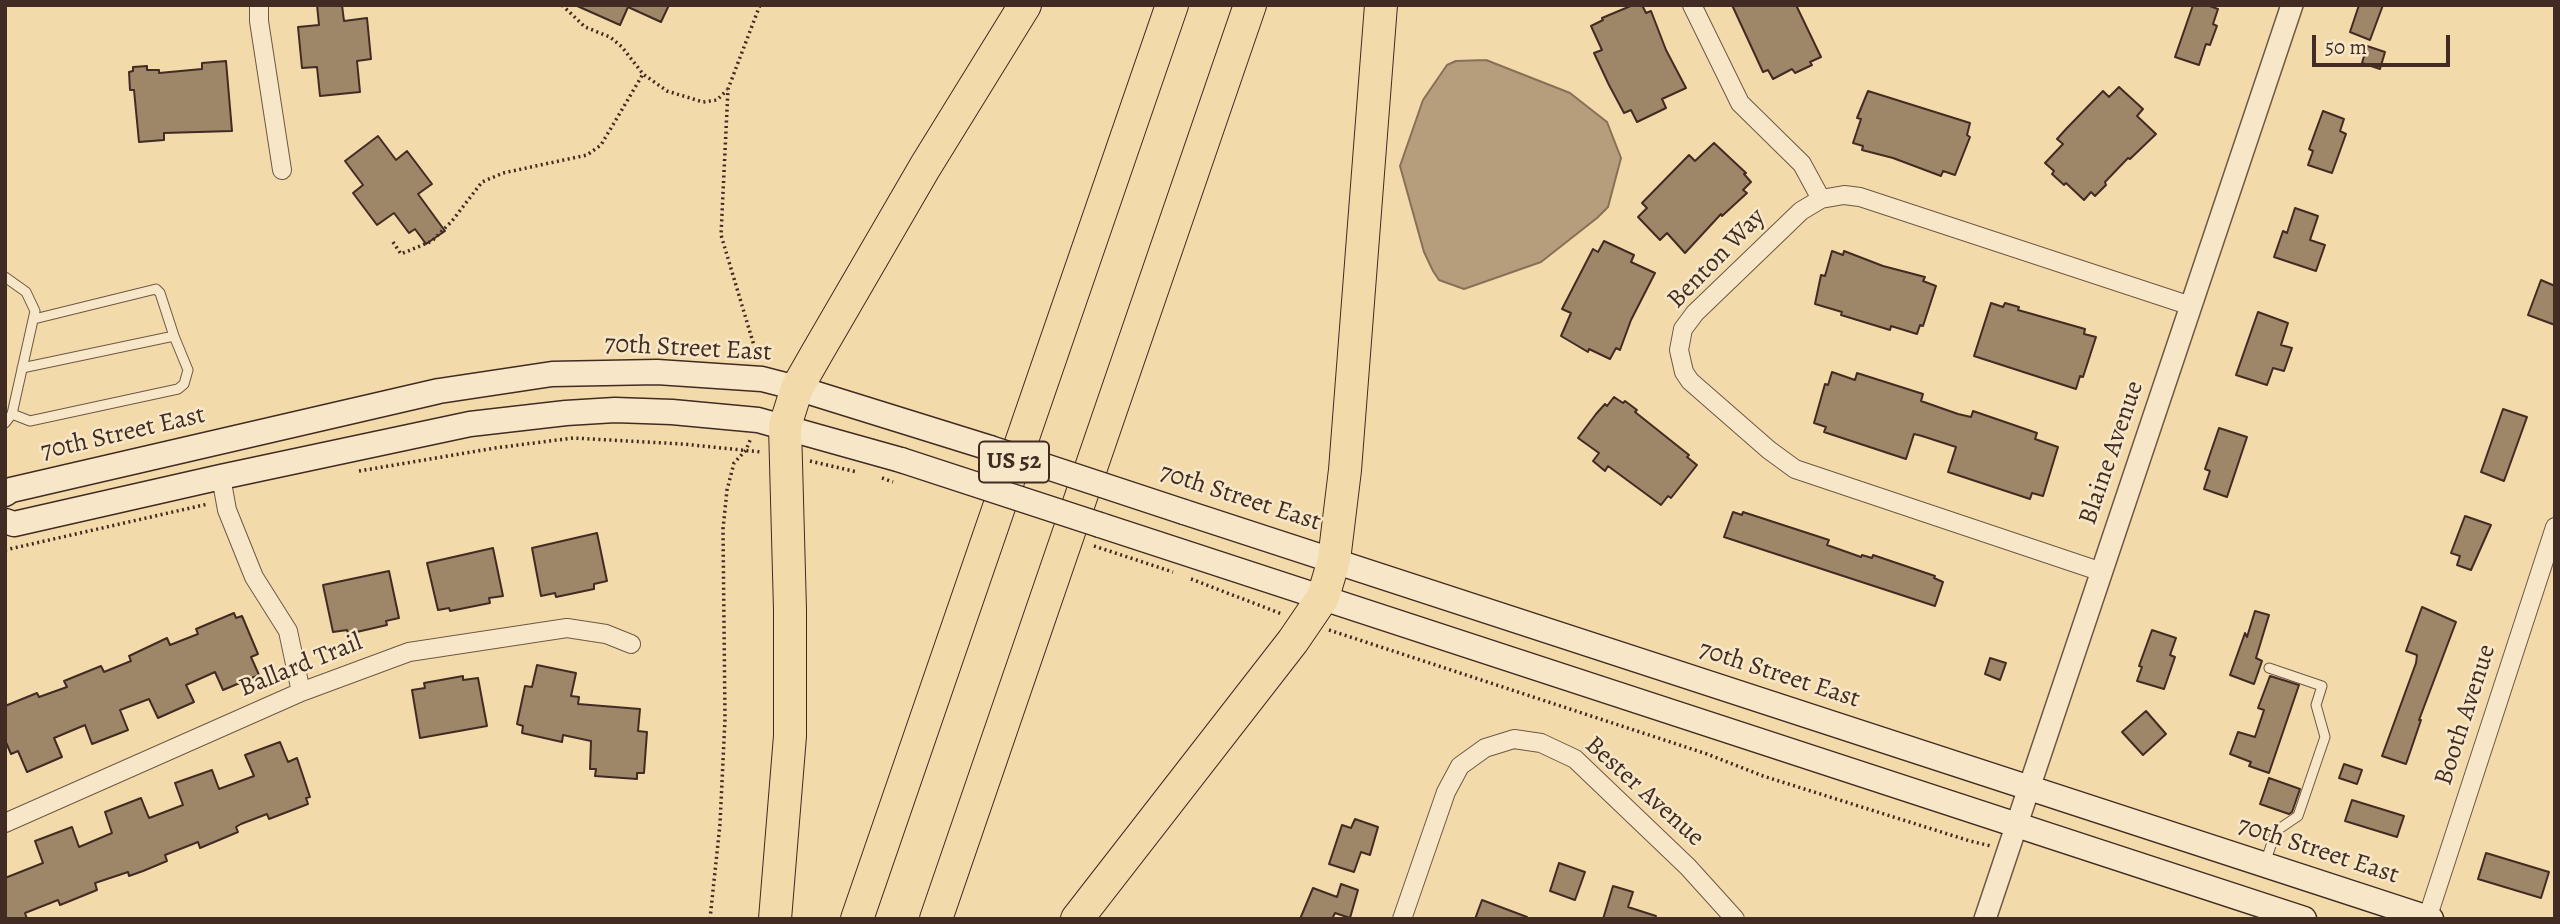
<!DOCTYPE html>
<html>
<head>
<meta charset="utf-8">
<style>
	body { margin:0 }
	#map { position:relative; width:2560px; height:924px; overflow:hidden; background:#f3daaa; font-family:Alegreya,serif }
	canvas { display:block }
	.frame { position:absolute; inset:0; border:7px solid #412b23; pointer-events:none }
	.scale { position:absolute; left:2312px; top:35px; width:138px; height:32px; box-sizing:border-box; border:4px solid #412b23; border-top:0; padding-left:9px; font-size:21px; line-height:24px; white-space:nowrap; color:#412b23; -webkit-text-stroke:5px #f7e7c8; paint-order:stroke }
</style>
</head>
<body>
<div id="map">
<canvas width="2560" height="924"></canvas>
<div class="frame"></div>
<div class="scale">50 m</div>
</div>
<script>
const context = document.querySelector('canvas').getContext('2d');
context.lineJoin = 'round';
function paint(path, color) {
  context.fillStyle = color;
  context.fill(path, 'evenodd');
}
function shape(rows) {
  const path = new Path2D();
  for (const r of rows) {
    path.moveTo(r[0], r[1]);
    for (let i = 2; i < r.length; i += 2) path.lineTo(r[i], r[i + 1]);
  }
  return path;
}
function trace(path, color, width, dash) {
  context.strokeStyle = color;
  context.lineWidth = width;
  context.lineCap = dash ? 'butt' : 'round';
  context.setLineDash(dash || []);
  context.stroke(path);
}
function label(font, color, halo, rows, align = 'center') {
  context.font = font + ' Alegreya,serif';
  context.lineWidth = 5;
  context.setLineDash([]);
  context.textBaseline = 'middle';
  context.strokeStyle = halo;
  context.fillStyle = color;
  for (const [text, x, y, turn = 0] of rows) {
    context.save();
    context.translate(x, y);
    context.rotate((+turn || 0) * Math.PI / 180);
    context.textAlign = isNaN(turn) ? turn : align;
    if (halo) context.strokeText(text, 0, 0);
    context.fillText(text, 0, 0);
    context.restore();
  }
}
const water = shape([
	[1486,60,1570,93,1607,122,1621,158,1608,207,1597,218,1541,262,1464,289,1439,280,1433,271,1424,252,1400,166,1423,100,1447,65,1456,61,1486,60]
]);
paint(water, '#b69e7c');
trace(water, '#877058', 2);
const building = shape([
	[317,5,342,5,344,21,367,18,371,59,357,61,360,92,320,96,317,67,302,68,298,27,319,25,317,5],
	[575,5,669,5,661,22,628,7,620,25,575,5],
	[1633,5,1642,5,1646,13,1651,11,1666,50,1686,88,1662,99,1666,108,1637,122,1631,110,1624,113,1609,85,1594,53,1602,50,1591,26,1603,20,1602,18,1633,5],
	[1732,5,1796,5,1821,57,1810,62,1812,65,1795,73,1792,69,1773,79,1768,70,1763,72,1732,5],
	[2193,5,2207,5,2218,9,2213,24,2217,26,2210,45,2206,44,2199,65,2175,57,2193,5],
	[2359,5,2383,5,2370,40,2350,32,2359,5],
	[2367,46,2385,52,2380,69,2362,63,2367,46],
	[226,61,232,131,164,133,164,140,139,142,134,90,130,90,129,72,133,71,133,67,147,66,147,70,159,70,159,73,202,69,202,63,226,61],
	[2119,87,2143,109,2137,116,2156,134,2130,159,2128,158,2105,182,2106,185,2095,196,2091,192,2084,200,2066,183,2064,185,2052,174,2054,171,2045,163,2063,144,2057,139,2067,128,2103,91,2109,97,2119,87],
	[1868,91,1970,123,1967,135,1970,137,1955,175,1943,171,1941,176,1893,158,1862,150,1863,146,1853,143,1861,119,1857,118,1868,91],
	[2323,111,2344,119,2340,131,2346,134,2332,173,2308,165,2313,151,2309,149,2323,111],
	[378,136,396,160,407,151,432,184,418,194,445,231,426,244,415,229,409,233,394,213,377,225,353,193,363,185,345,161,378,136],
	[1714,143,1746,173,1744,174,1751,182,1743,190,1747,193,1722,216,1721,214,1685,253,1667,233,1660,240,1638,217,1647,208,1642,203,1689,155,1695,161,1714,143],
	[2295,208,2318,216,2310,240,2325,245,2316,271,2274,257,2283,231,2287,233,2295,208],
	[1604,241,1634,255,1631,262,1655,273,1631,320,1620,350,1616,348,1610,359,1589,349,1588,352,1561,336,1571,313,1562,309,1593,249,1598,252,1604,241],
	[1832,251,1843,255,1844,251,1883,266,1925,277,1923,281,1936,286,1923,326,1920,325,1917,334,1891,326,1890,330,1841,315,1842,312,1815,304,1821,275,1825,276,1832,251],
	[2541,280,2555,286,2555,325,2528,315,2541,280],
	[1991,303,2003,307,2005,303,2019,307,2018,310,2085,329,2084,334,2096,337,2083,377,2080,376,2076,389,1974,356,1991,303],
	[2258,312,2288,323,2281,345,2292,348,2284,371,2273,368,2267,385,2236,375,2258,312],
	[1832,372,1855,380,1857,373,1923,394,1921,401,1958,414,1971,417,1973,411,2037,433,2035,439,2058,447,2043,496,2032,493,2030,499,1948,472,1956,447,1922,436,1914,434,1906,459,1824,432,1826,427,1814,423,1825,384,1828,385,1832,372],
	[1614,397,1623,403,1625,401,1637,410,1635,412,1689,455,1687,457,1697,465,1671,498,1668,496,1661,505,1608,466,1605,471,1593,461,1599,453,1578,438,1596,414,1605,404,1607,406,1614,397],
	[2503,409,2527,417,2504,481,2481,472,2503,409],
	[2219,428,2247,437,2227,497,2204,489,2210,471,2205,469,2219,428],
	[1733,512,1742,515,1743,512,1829,540,1827,545,1861,557,1862,555,1872,558,1873,555,1935,576,1934,578,1943,582,1935,606,1724,537,1733,512],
	[2465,516,2491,525,2471,570,2457,565,2460,556,2451,553,2465,516],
	[597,533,607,581,594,584,594,589,556,597,555,593,541,596,532,548,597,533],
	[493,548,503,596,489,598,490,603,450,611,449,608,438,610,427,563,493,548],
	[389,571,399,618,386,621,387,625,348,634,347,630,333,632,323,585,389,571],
	[2422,607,2456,622,2419,720,2421,720,2406,764,2382,756,2416,663,2417,655,2406,651,2422,607],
	[2255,611,2269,615,2256,658,2262,661,2254,684,2230,675,2245,633,2247,637,2255,611],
	[234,613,236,618,242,616,258,654,251,657,259,675,223,690,215,672,186,685,194,702,158,718,149,699,120,710,128,730,92,744,85,725,54,738,62,757,27,772,18,751,11,754,5,740,5,706,37,693,39,697,67,687,64,681,101,666,104,672,131,661,129,656,167,638,170,645,198,634,196,629,234,613],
	[2152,630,2176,638,2170,655,2175,657,2164,689,2137,681,2142,667,2139,666,2152,630],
	[1990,658,2006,663,2000,680,1985,674,1990,658],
	[537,665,576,673,571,696,579,697,578,704,640,709,638,731,647,732,644,773,637,773,637,779,595,776,596,769,590,769,591,741,563,735,562,742,522,733,523,726,517,724,525,686,532,687,537,665],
	[463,676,463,680,478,678,487,726,420,738,412,690,425,688,424,683,463,676],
	[2270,676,2299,685,2269,773,2249,766,2251,762,2230,754,2238,732,2255,737,2264,710,2258,708,2270,676],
	[2146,711,2166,734,2143,755,2122,732,2146,711],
	[280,742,288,762,297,758,310,797,306,798,308,804,269,819,267,814,241,824,236,827,238,832,200,848,198,842,165,855,167,861,143,871,129,876,128,872,95,883,97,890,60,905,58,900,30,911,25,913,27,919,5,919,5,878,43,863,35,841,72,827,79,847,112,833,105,812,141,798,149,818,183,805,175,783,212,770,219,789,254,776,245,755,280,742],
	[2344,764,2362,770,2357,784,2339,778,2344,764],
	[2269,778,2300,789,2292,812,2289,814,2260,804,2269,778],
	[2352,800,2404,816,2397,837,2345,821,2352,800],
	[1355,819,1378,827,1370,855,1361,852,1354,872,1329,864,1342,825,1351,828,1355,819],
	[2486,853,2549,872,2541,898,2478,879,2486,853],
	[1559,863,1585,872,1575,900,1550,891,1559,863],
	[1341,884,1358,890,1350,918,1335,913,1332,919,1300,919,1313,888,1337,897,1341,884],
	[1613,886,1633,892,1628,907,1656,916,1655,919,1603,919,1613,886],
	[1482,900,1527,917,1527,919,1475,919,1482,900]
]);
paint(building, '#9e8669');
trace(building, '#412b23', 2);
const service = shape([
	[5,277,26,292,35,311,12,414,5,423],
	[34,319,156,289,160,293,174,336],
	[12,414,30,421,178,389,184,384,188,370,174,336,22,368],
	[2265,863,2276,831,2298,816,2325,737,2316,705,2322,686,2269,668]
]);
const minor = shape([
	[259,5,259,21,282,170],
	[1692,5,1740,103,1802,164,1821,199],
	[221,477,227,510,254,577,288,631,301,692],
	[2102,572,1795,469,1769,450,1690,381,1684,372,1679,350,1683,329,1695,313,1801,211,1821,199,1844,195,1860,197,2191,306],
	[5,823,301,692,409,652,567,628,606,634,631,644],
	[1402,919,1446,792,1460,766,1485,748,1514,739,1541,743,1575,759,1688,867,1735,919],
	[2427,919,2555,527]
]);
const tertiary = shape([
	[1985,919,2292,5]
]);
const secondary = shape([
	[5,494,11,490,439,391,552,374,657,372,762,379,797,388,990,448],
	[1184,512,2431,919],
	[5,521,14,524,221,477,470,424,566,413,615,410,672,412,758,420,901,460],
	[1100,525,2304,919]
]);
const motorway = shape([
	[775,919,790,736,790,610,785,426,797,388,817,353,925,167,1025,5],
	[857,919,1172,5],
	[936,919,1250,5],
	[1077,919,1293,641,1323,597,1334,560,1345,470,1381,5]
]);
trace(service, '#6e5745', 11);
trace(minor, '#6e5745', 20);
trace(tertiary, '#6e5745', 24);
trace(secondary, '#412b23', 27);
trace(motorway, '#412b23', 34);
trace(shape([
	[562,5,585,27,610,37,622,47,643,74,667,91,703,102,717,100,727,90],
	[393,242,401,254,432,241,452,221,482,182,503,173,587,155,601,145,643,74],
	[758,359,721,235,728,89,760,5],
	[810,461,857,472],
	[359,471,495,448,573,438,683,444,761,452],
	[5,550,208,504],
	[1191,579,1282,614],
	[1329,630,1707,754,1763,776,1970,841,1991,846],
	[710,919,720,824,725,719,723,529,727,490,734,463,746,450,751,438]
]), '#412b23', 3.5, [2, 3.5]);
trace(service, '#f7e7c8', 9);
trace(minor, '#f7e7c8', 18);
trace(tertiary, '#f7e7c8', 21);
trace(secondary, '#f7e7c8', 24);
trace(motorway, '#f3daaa', 32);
const secondaryBridge = shape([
	[990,448,1184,512],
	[901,460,1100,525]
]);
trace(secondaryBridge, '#412b23', 27, []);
trace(shape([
	[882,478,893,482],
	[1094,546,1173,572]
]), '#412b23', 3.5, [2, 3.5]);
trace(secondaryBridge, '#f7e7c8', 24);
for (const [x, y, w] of [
	[1014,462,70]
]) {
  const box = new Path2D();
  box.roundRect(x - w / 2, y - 20.5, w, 41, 5);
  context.fillStyle = '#f7e7c8';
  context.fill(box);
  trace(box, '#412b23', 2);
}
label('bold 24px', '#412b23', null, [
	["US 52",1014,462]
]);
label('26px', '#412b23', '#f7e7c8', [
	["Benton Way",1717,259,-46],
	["70th Street East",688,349,3],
	["70th Street East",123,434,-13],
	["Blaine Avenue",2112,453,-71],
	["70th Street East",1240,498,18],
	["Ballard Trail",301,666,-22],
	["70th Street East",1779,675,18],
	["Booth Avenue",2466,715,-72],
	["Bester Avenue",1644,792,42],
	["70th Street East",2318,851,18]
]);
</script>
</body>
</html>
